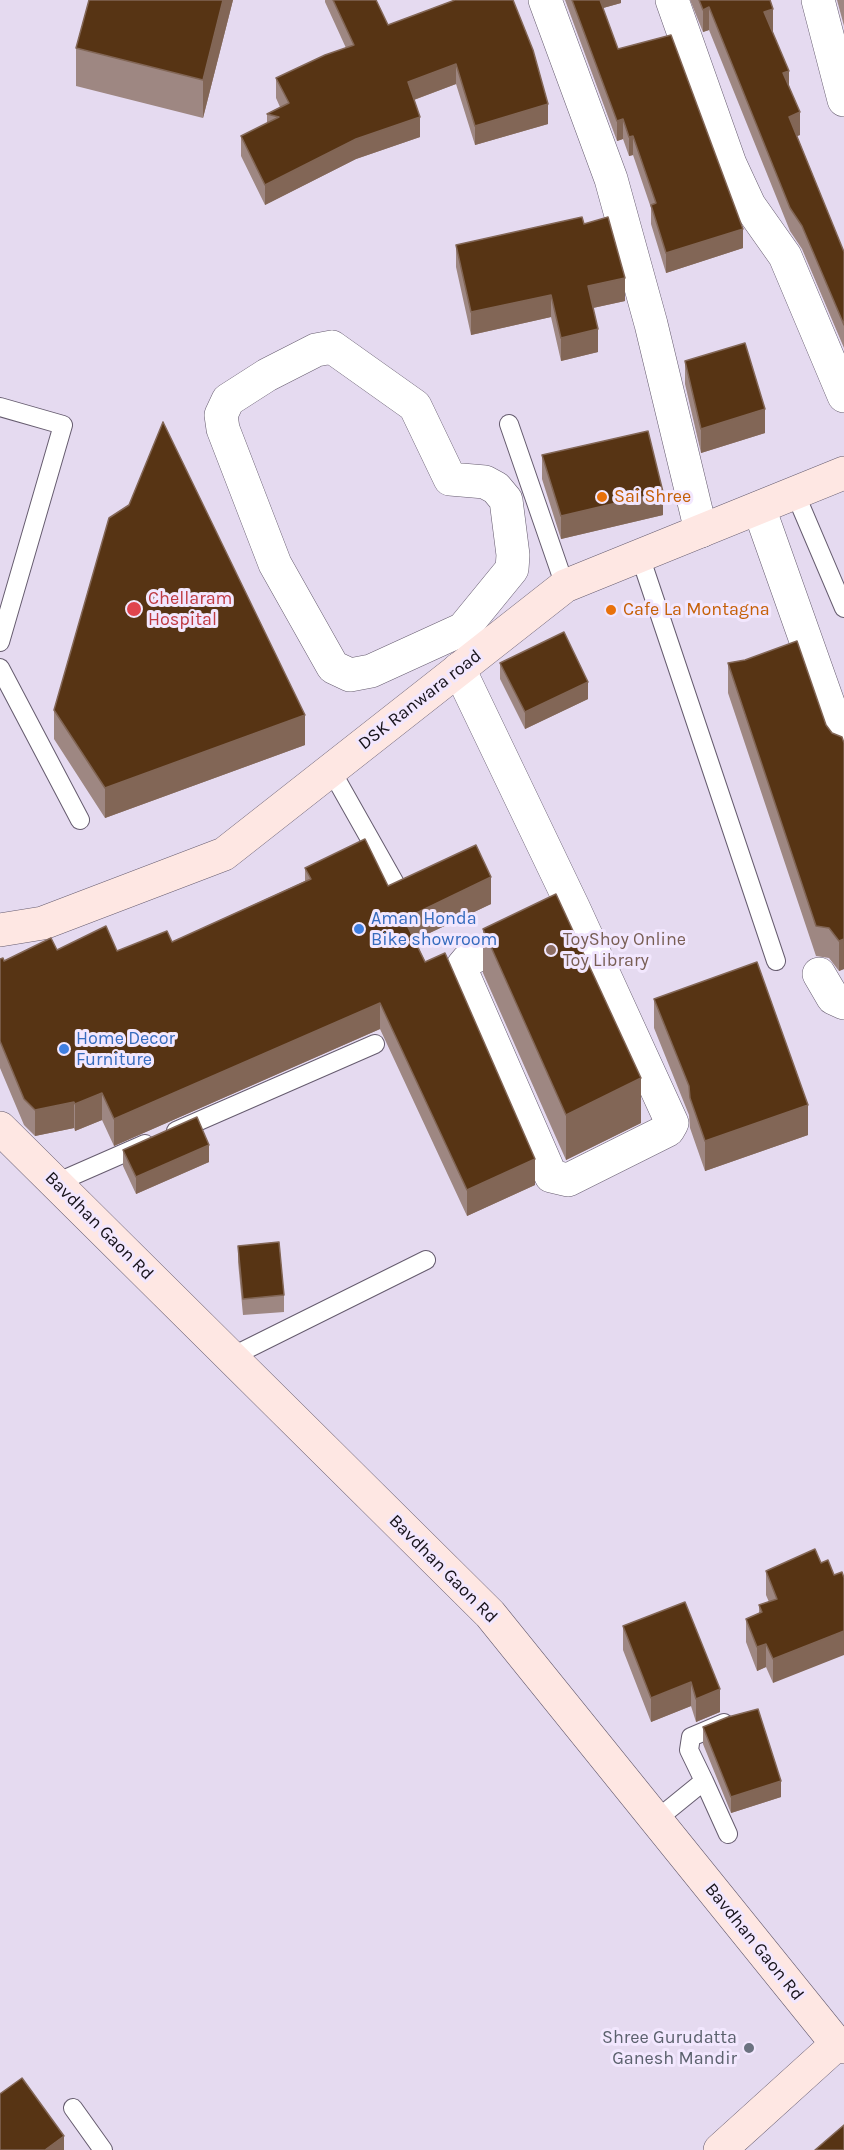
<!DOCTYPE html>
<html>
<head>
<meta charset="utf-8">
<style>
	body { margin:0 }
	canvas { display:block; background:#e5daf0 }
</style>
</head>
<body>
<canvas width="844" height="2150"></canvas>
<script>
const context = document.querySelector('canvas').getContext('2d');
context.lineJoin = 'round';
function shape(rows) {
  const path = new Path2D();
  for (const r of rows) {
    path.moveTo(r[0], r[1]);
    for (let i = 2; i < r.length; i += 2) path.lineTo(r[i], r[i + 1]);
  }
  return path;
}
function trace(path, color, width, dash) {
  context.strokeStyle = color;
  context.lineWidth = width;
  context.lineCap = dash ? 'butt' : 'round';
  context.setLineDash(dash || []);
  context.stroke(path);
}
function paint(path, color) {
  context.fillStyle = color;
  context.fill(path, 'evenodd');
}
function label(font, color, halo, rows, align = 'center') {
  context.font = font + ' Karla,sans-serif';
  context.lineWidth = 6;
  context.setLineDash([]);
  context.textBaseline = 'middle';
  context.strokeStyle = halo;
  context.fillStyle = color;
  for (const [text, x, y, turn = 0] of rows) {
    context.save();
    context.translate(x, y);
    context.rotate((+turn || 0) * Math.PI / 180);
    context.textAlign = isNaN(turn) ? turn : align;
    if (halo) context.strokeText(text, 0, 0);
    context.fillText(text, 0, 0);
    context.restore();
  }
}
const lane = shape([
	[0,407,63,425,0,642],
	[509,424,565,586],
	[795,493,844,608],
	[640,556,776,961],
	[0,668,80,820],
	[331,770,397,887],
	[176,1131,375,1044],
	[56,1183,145,1144],
	[231,1357,426,1260],
	[704,1781,728,1834],
	[656,1820,704,1781,689,1750,691,1737,724,1723],
	[73,2108,103,2150]
]);
const street = shape([
	[545,0,611,179,651,324,701,531],
	[672,0,730,164,749,205,785,256,844,396],
	[818,0,844,100],
	[332,347,415,406,450,479,485,482,496,488,506,500,513,555,512,569,463,629,371,671,350,675,333,667,275,564,223,429,221,415,228,400,267,375,316,350,332,347],
	[759,508,844,748],
	[459,669,574,909,672,1123,668,1130,568,1180,551,1176,463,974,463,966,468,960,574,909],
	[819,974,833,998,844,1003]
]);
const secondary = shape([
	[0,930,43,923,224,854,565,586,844,473],
	[0,1128,490,1614,837,2044,844,2047],
	[720,2150,837,2044]
]);
trace(lane, '#665c6f', 20);
trace(street, '#665c6f', 34);
trace(secondary, '#665c6f', 34);
trace(lane, '#fff', 18);
trace(street, '#fff', 33);
trace(secondary, '#fee7e3', 33);
paint(shape([
	[89,0,233,0,203,118,76,86,76,48],
	[325,0,376,0,388,25,455,0,548,124,475,145,456,84,414,100,420,137,356,159,265,205,241,156,241,136,267,123,267,114,280,107,276,98,276,78,346,48,325,2],
	[565,0,621,0,621,3,603,8,618,49,743,248,666,273,651,224,651,208,633,155,629,156,623,139,617,141],
	[690,0,770,0,773,31,772,32,789,85,800,135,797,136,844,252,844,348,802,249,790,231,709,30,703,32],
	[837,0,844,0,844,26],
	[584,224,625,301,593,308,598,352,561,361,551,317,471,335,456,267,456,245],
	[685,361,765,433,701,453,685,384],
	[542,455,663,515,561,539,542,479],
	[500,663,588,699,525,729,500,679],
	[728,663,826,725,832,733,844,743,844,969,839,971,829,958,816,956,728,693],
	[54,710,305,745,105,818,54,739],
	[305,868,388,886,491,904,415,940,535,1185,467,1216,380,1029,114,1146,102,1120,75,1131,74,1128,35,1136,24,1125,0,1068,0,959,4,961,57,950,117,951,172,942,305,881],
	[483,929,641,1123,566,1160,483,973],
	[654,999,808,1135,705,1171,690,1128,689,1115,654,1028],
	[123,1150,209,1162,136,1194,123,1166],
	[238,1246,284,1295,284,1312,243,1315,238,1262],
	[815,1549,773,1683,766,1667,757,1671,746,1642,746,1619,759,1613,759,1605,769,1602,766,1595,766,1571],
	[685,1602,720,1712,696,1722,691,1706,651,1722,623,1650,623,1626],
	[703,1727,781,1797,731,1813,703,1744]
]), '#9e8782');
paint(shape([
	[223,0,233,0,203,118,203,80],
	[596,0,621,0,621,3,596,10],
	[709,7,709,30,703,32,703,10],
	[773,9,773,31,764,35,764,12],
	[456,64,456,84,408,102,408,82],
	[789,71,789,93,783,73],
	[548,104,548,124,475,145,475,126],
	[800,112,800,135,789,139,789,117],
	[420,117,420,137,356,159,265,205,265,185,356,139],
	[623,119,623,139,617,141,617,121],
	[633,136,633,155,629,156,629,137],
	[743,229,743,248,666,273,666,253],
	[625,278,625,301,588,309,588,286],
	[551,295,551,317,471,335,471,312],
	[598,329,598,352,561,361,561,338],
	[765,409,765,433,701,453,701,429],
	[663,492,663,515,561,539,561,516],
	[588,682,588,699,525,729,525,712],
	[305,715,305,745,105,818,105,788],
	[491,877,491,904,404,945,404,919],
	[844,939,844,969,839,971,839,941],
	[380,1003,380,1029,114,1146,114,1119],
	[641,1078,641,1123,566,1160,566,1115],
	[102,1093,102,1120,75,1131,75,1104],
	[74,1102,74,1128,35,1136,35,1110],
	[808,1105,808,1135,705,1171,705,1141],
	[209,1145,209,1162,136,1194,136,1177],
	[535,1159,535,1185,467,1216,467,1190],
	[844,1631,844,1655,773,1683,773,1659],
	[766,1644,766,1667,757,1671,757,1647],
	[691,1682,691,1706,651,1722,651,1698],
	[720,1689,720,1712,696,1722,696,1699],
	[781,1781,781,1797,731,1813,731,1797],
	[64,2136,64,2150,45,2150]
]), '#826656');
const building = shape([
	[89,0,223,0,203,80,76,48,89,0],
	[333,0,376,0,388,25,455,0,513,0,533,50,548,104,475,126,456,64,408,82,420,117,356,139,265,185,241,136,279,117,267,114,289,103,276,78,325,55,354,45,333,0],
	[572,0,600,0,618,49,671,35,743,229,666,253,651,205,656,203,633,136,629,137,623,119,617,121,572,0],
	[699,0,770,0,773,9,764,12,789,71,783,73,800,112,789,117,844,252,844,325,802,226,790,208,709,7,703,10,699,0],
	[582,217,584,224,608,217,625,278,588,286,598,329,561,338,551,295,471,312,456,245,582,217],
	[745,343,765,409,701,429,685,361,745,343],
	[163,422,305,715,105,788,54,710,109,518,129,505,163,422],
	[648,431,663,492,561,516,542,455,648,431],
	[564,632,588,682,525,712,500,663,564,632],
	[797,641,826,725,832,733,842,737,844,743,844,939,839,941,829,928,816,926,728,663,745,660,797,641],
	[365,839,388,886,476,845,491,877,404,919,425,962,445,953,535,1159,467,1190,380,1003,114,1119,102,1093,75,1104,74,1102,35,1110,24,1099,0,1041,0,959,3,958,4,961,51,938,57,950,106,926,117,951,167,931,172,942,311,879,305,868,365,839],
	[556,894,641,1078,566,1115,483,929,556,894],
	[757,962,808,1105,705,1141,690,1098,689,1086,654,999,757,962],
	[197,1117,209,1145,136,1177,123,1150,197,1117],
	[279,1242,284,1295,243,1299,238,1246,279,1242],
	[815,1549,821,1563,828,1560,834,1575,842,1572,844,1578,844,1631,773,1659,766,1644,757,1647,746,1619,762,1612,759,1605,777,1599,766,1571,815,1549],
	[685,1602,720,1689,696,1699,691,1682,651,1698,623,1626,685,1602],
	[758,1709,781,1781,731,1797,703,1727,728,1717,758,1709],
	[22,2078,64,2136,45,2150,0,2150,0,2094,22,2078],
	[844,2125,844,2150,815,2150,844,2125]
]);
paint(building, '#573414');
trace(building, '#826656', 1.5);
for (const [x, y, r, color] of [
	[602,497,6,"#e8710a"],
	[134,609,8,"#e0444e"],
	[611,610,6,"#e8710a"],
	[359,929,6,"#3f7fe0"],
	[551,950,6,"#8d6e63"],
	[64,1049,6,"#3f7fe0"],
	[749,2048,6,"#6b7280"]
]) {
  const dot = new Path2D();
  dot.arc(x, y, r, 0, 2 * Math.PI);
  context.fillStyle = color;
  context.fill(dot);
  trace(dot, '#f2e7fe', 2);
}
label('18px', '#c56008', '#f2e7fe', [
	["Sai Shree",614,497],
	["Cafe La Montagna",623,610]
], 'left');
label('18px', '#be3a42', '#f2e7fe', [
	["Chellaram",148,599],
	["Hospital",148,620]
], 'left');
label('18px', '#16121a', '#f2e7fe', [
	["DSK Ranwara road",420,700,-38],
	["Bavdhan Gaon Rd",99,1226,45],
	["Bavdhan Gaon Rd",443,1569,45],
	["Bavdhan Gaon Rd",754,1942,51]
]);
label('18px', '#366cbe', '#f2e7fe', [
	["Aman Honda",371,919],
	["Bike showroom",371,940],
	["Home Decor",76,1039],
	["Furniture",76,1060]
], 'left');
label('18px', '#785e54', '#f2e7fe', [
	["ToyShoy Online",563,940],
	["Toy Library",563,961]
], 'left');
label('18px', '#5b616d', '#f2e7fe', [
	["Shree Gurudatta",737,2038],
	["Ganesh Mandir",737,2059]
], 'right');
</script>
</body>
</html>
